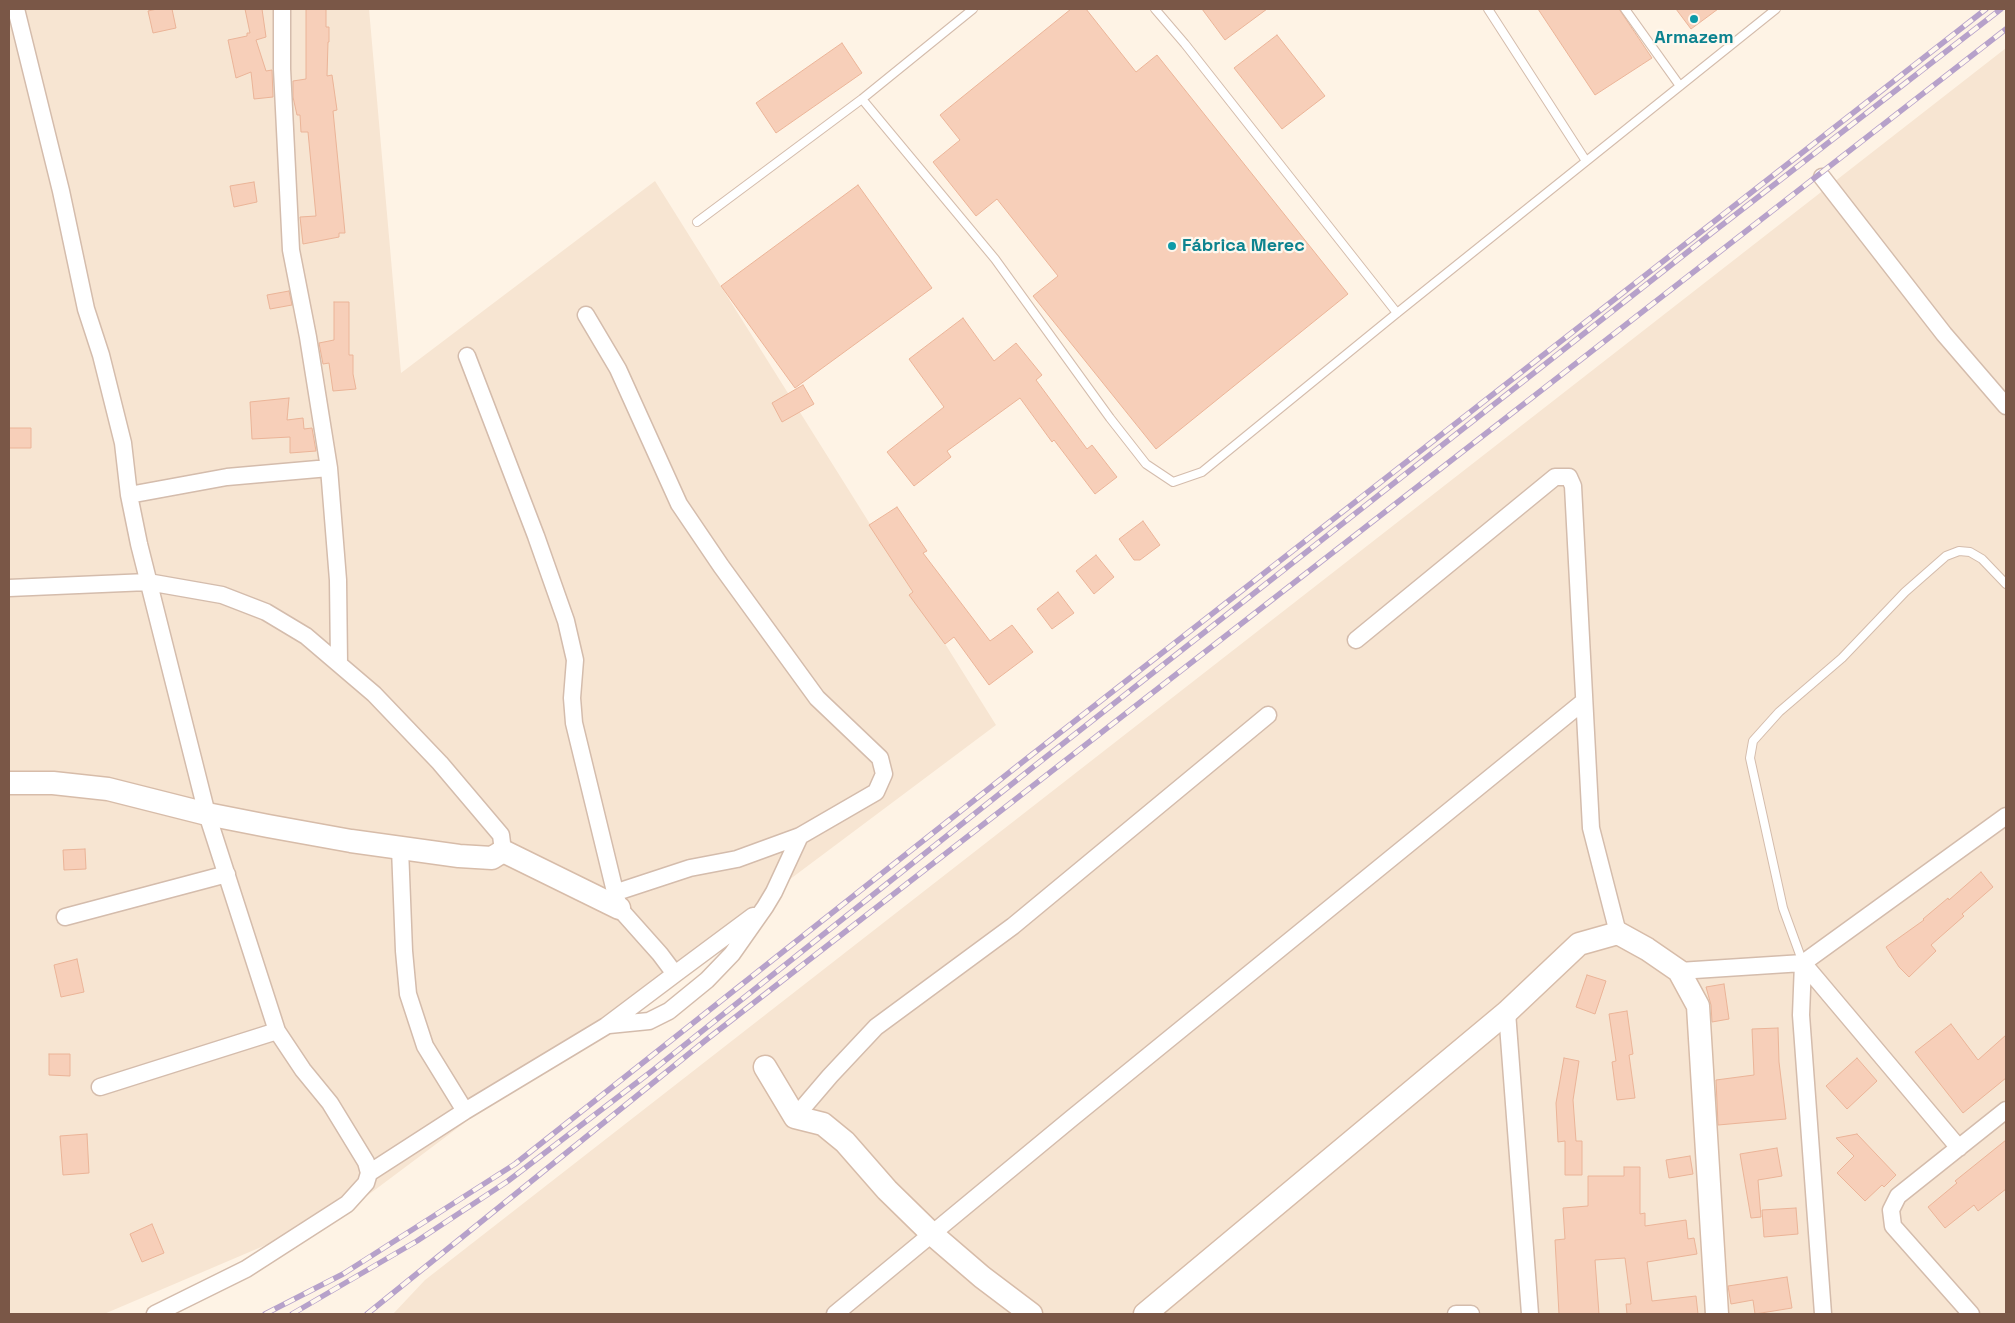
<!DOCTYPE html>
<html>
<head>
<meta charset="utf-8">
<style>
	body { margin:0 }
	#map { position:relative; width:2015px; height:1323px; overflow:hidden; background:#fef3e5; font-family:"Space Grotesk",sans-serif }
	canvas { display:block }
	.frame { position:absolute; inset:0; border:10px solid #7a5747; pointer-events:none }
</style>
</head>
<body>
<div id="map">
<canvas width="2015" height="1323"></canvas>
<div class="frame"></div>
</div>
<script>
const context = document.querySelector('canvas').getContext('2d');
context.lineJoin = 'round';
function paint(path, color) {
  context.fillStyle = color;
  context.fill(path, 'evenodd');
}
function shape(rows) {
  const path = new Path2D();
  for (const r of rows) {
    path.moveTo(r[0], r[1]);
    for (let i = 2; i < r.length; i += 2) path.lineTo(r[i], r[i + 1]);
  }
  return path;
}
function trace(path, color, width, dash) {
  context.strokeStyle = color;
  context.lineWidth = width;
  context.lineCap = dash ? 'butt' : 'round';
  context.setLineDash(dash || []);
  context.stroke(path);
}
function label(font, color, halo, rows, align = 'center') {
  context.font = font + ' "Space Grotesk",sans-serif';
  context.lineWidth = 4.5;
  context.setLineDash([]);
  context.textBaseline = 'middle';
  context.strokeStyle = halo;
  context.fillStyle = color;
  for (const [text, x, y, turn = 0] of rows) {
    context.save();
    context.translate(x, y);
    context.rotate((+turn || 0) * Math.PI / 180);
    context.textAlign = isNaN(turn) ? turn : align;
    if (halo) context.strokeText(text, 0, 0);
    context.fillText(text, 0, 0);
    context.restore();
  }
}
paint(shape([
	[9,9,369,9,401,373,655,181,996,725,348,1210,104,1314,9,1314],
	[2006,48,2006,1314,393,1314,425,1280]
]), '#f7e5d2');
const building = shape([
	[157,9,172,9,176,28,153,33,148,11,157,9],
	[245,9,262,9,266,37,256,40,266,71,272,70,273,97,254,99,251,72,236,78,228,40,247,36,247,33,250,33,245,9],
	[306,9,326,9,326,27,329,27,329,42,328,42,327,76,332,75,337,110,333,111,345,233,339,233,339,237,303,244,300,217,316,216,308,132,301,132,300,115,297,115,293,97,293,81,306,79,306,9],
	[1071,9,1086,9,1136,72,1157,55,1348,294,1156,449,1033,296,1058,276,997,199,976,216,933,162,960,140,940,115,1071,9],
	[1202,9,1267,9,1225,40,1202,9],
	[1538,9,1619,9,1652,58,1595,95,1538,9],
	[1676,9,1718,9,1691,29,1676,9],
	[1277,35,1325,96,1282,129,1234,68,1277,35],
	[842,43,862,73,776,133,756,103,842,43],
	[254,182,257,202,234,207,230,186,254,182],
	[858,185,932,288,795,388,721,286,858,185],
	[289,291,292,305,270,309,267,295,289,291],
	[334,302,349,302,349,355,353,355,353,374,356,389,333,391,329,363,323,364,319,343,334,340,334,302],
	[963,318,994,361,1016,343,1042,375,1036,380,1087,449,1092,445,1117,477,1095,494,1054,440,1052,442,1020,398,947,451,951,457,914,486,887,452,944,407,909,359,963,318],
	[803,385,814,404,782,422,772,403,803,385],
	[289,398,287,420,303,418,304,429,312,428,316,451,290,453,290,437,252,439,250,402,289,398],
	[9,428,31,428,31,448,9,448,9,428],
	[897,507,927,551,923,553,990,641,1012,625,1033,652,989,685,954,637,945,644,909,595,913,592,869,525,897,507],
	[1143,521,1160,545,1140,560,1134,560,1119,539,1143,521],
	[1096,555,1114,577,1094,594,1076,571,1096,555],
	[1058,592,1074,613,1052,629,1037,609,1058,592],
	[85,849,86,869,64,870,63,850,85,849],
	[1981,872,1993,887,1962,914,1964,916,1931,945,1936,951,1909,977,1899,967,1886,947,1924,920,1923,919,1948,898,1949,900,1981,872],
	[77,959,84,992,61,997,54,965,77,959],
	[1587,975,1606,981,1595,1014,1576,1007,1587,975],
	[1724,984,1729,1019,1712,1022,1711,1005,1706,987,1724,984],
	[1627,1011,1633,1054,1629,1055,1635,1098,1617,1100,1612,1062,1616,1061,1609,1014,1627,1011],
	[1951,1024,1978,1060,2006,1035,2006,1078,1963,1113,1915,1052,1951,1024],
	[1778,1028,1779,1062,1786,1119,1718,1125,1716,1080,1754,1075,1752,1029,1778,1028],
	[49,1054,70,1054,70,1076,49,1075,49,1054],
	[1564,1058,1579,1061,1573,1100,1576,1141,1582,1141,1582,1175,1565,1175,1565,1141,1558,1142,1556,1103,1564,1058],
	[1857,1058,1877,1081,1847,1109,1826,1086,1857,1058],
	[87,1134,89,1173,63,1175,60,1136,87,1134],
	[1857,1134,1896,1175,1884,1187,1882,1185,1865,1201,1837,1173,1854,1156,1836,1138,1857,1134],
	[2006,1140,2006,1189,1978,1211,1974,1205,1945,1228,1928,1207,1957,1183,1955,1181,2006,1140],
	[1777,1148,1782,1176,1758,1180,1761,1217,1751,1218,1740,1154,1777,1148],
	[1690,1156,1693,1174,1669,1178,1666,1160,1690,1156],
	[1624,1167,1640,1167,1640,1214,1645,1213,1645,1226,1686,1220,1688,1239,1694,1238,1697,1254,1647,1262,1652,1301,1696,1296,1698,1314,1627,1314,1626,1304,1631,1304,1625,1258,1595,1260,1599,1314,1559,1314,1555,1240,1565,1239,1563,1208,1588,1206,1588,1176,1624,1176,1624,1167],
	[1796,1208,1798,1234,1764,1237,1762,1210,1796,1208],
	[152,1224,164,1253,142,1262,130,1234,152,1224],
	[1787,1277,1792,1308,1755,1314,1753,1300,1731,1304,1728,1286,1787,1277]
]);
paint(building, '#f7cfb9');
trace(building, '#ebb498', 1);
const lane = shape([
	[1155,9,1185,44,1397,313],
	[1488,9,1586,161],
	[1625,9,1680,86],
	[862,99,995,259,1110,418,1146,464,1173,482,1202,472,1397,313,1776,9],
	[697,222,862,99,973,9],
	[1803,963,1783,908,1750,758,1753,741,1779,712,1842,658,1905,592,1946,556,1959,551,1970,552,1982,559,2006,584]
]);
const street = shape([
	[16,9,61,191,86,309,101,355,123,443,129,495,139,544,207,814,277,1031,303,1070,330,1103,366,1162,369,1173,366,1183,347,1204,246,1269,155,1314],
	[282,9,282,69,291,250,308,337,329,468,338,580,339,663],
	[1822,177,1944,334,2006,406],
	[586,315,618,369,679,504,721,566,817,698,880,758,884,774,876,792,800,836,737,859,690,868,614,893],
	[129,495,227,477,329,468],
	[9,588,148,582,222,595,266,612,306,636,374,694,440,763,501,835,503,851],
	[1356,640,1555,477,1569,477,1573,486,1591,828,1618,933],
	[400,848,404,951,408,994,425,1046,465,1111],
	[65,917,227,874],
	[1679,971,1803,963,1959,1148],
	[675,974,753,916],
	[1507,1012,1530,1314],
	[609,1025,649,1021,669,1011,707,980,732,954,765,907,774,892,800,836],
	[100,1087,277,1031],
	[795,1117,830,1076,876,1027,1013,926,1268,715],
	[369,1173,465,1111,606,1026,675,974,660,954,619,908,574,723,572,698,575,660,566,621,536,536,467,356],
	[835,1314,1072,1118,1583,702],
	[1456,1314,1471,1314],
	[1823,1314,1801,1015,1803,963,2006,816],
	[1971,1314,1893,1226,1891,1210,1898,1196,2006,1110]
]);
const secondary = shape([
	[9,783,53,783,108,789,207,814,268,826,351,841,459,856,492,858,503,851,619,908],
	[765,1067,795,1117,823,1124,845,1142,887,1190,932,1234,982,1277,1031,1314],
	[1145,1314,1507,1012,1579,944,1618,933,1647,949,1679,971,1698,1006,1717,1314]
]);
trace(lane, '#d4bcac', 10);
trace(street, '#d4bcac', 19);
trace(secondary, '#d7bca9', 25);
trace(lane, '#fff', 8);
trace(street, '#fff', 16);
trace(secondary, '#fff', 22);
const rail = shape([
	[265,1314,343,1274,515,1164,1025,760,1986,9],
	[292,1314,417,1241,508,1181,652,1071,1032,768,1713,232,2001,9],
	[367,1314,706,1040,2006,29]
]);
trace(rail, '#b6a1ca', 5.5);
trace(rail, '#fff7ed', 4, [11]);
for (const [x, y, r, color] of [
	[1694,19,5,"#0f9aa8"],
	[1172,246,5,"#0f9aa8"]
]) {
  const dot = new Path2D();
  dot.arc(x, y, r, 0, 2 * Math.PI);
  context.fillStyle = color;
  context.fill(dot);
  trace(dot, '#fff7ed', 2);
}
label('bold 18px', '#0d838f', '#fff7ed', [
	["Armazem",1694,38],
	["Fábrica Merec",1182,246,"left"]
]);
</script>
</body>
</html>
